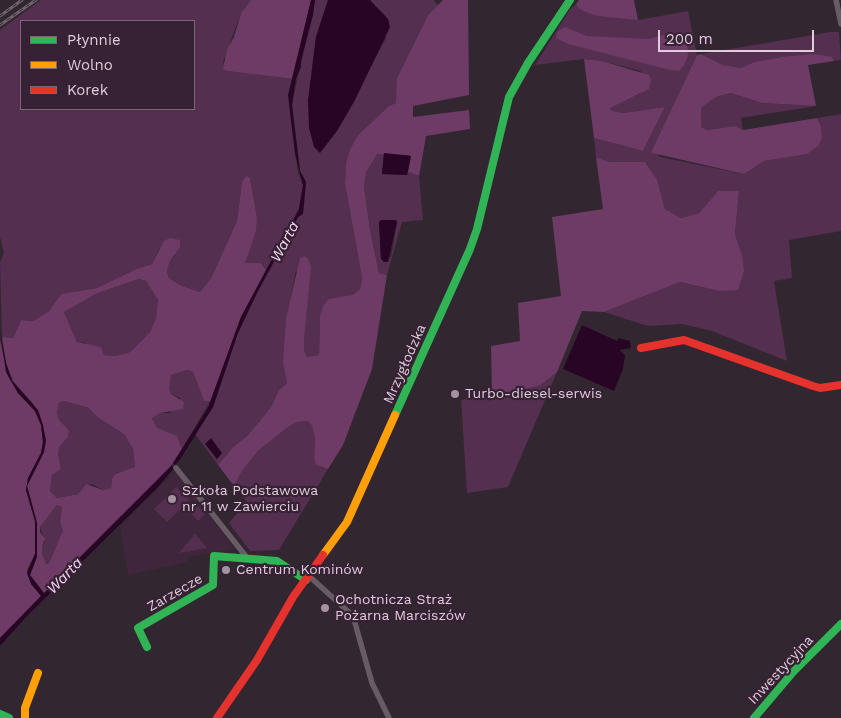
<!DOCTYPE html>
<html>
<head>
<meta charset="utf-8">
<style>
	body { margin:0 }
	#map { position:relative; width:841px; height:718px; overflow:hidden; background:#322630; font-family:"Work Sans",sans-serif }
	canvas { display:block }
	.legend { position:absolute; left:20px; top:20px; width:175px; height:90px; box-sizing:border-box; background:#372134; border:1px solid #7a6677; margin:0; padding:6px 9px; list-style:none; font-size:15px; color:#decedb }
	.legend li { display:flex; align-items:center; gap:10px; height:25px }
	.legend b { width:25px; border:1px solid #7a6677 }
	.scale { position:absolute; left:658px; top:30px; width:156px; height:22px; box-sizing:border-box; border:2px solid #decedb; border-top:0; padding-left:6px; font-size:15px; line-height:18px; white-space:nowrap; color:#decedb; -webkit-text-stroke:4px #372134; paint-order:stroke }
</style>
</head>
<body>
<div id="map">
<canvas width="841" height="718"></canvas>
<ul class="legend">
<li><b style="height:6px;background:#30b455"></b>Płynnie</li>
<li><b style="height:6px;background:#ff9f0a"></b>Wolno</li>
<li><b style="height:6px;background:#e5322d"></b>Korek</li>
</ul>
<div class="scale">200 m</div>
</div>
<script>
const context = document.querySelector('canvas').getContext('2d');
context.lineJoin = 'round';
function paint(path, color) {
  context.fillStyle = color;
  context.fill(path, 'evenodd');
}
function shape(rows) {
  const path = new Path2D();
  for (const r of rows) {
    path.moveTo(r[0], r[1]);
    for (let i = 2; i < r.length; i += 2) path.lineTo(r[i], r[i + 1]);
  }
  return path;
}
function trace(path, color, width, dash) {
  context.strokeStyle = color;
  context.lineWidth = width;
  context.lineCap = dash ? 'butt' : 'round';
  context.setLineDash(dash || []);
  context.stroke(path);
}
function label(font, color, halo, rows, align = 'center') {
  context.font = font + ' "Work Sans",sans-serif';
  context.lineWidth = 4.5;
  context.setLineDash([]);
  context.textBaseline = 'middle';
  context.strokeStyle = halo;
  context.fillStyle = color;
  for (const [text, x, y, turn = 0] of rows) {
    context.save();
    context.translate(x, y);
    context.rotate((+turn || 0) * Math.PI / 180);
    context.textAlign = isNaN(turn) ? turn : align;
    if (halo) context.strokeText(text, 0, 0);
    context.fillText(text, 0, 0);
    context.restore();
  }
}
paint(shape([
	[175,472,235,549,187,557,187,562,128,575,120,527]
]), '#40263c');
paint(shape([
	[41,0,251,0,241,13,223,62,227,71,293,79,290,110,298,173,303,185,298,213,266,270,261,263,245,263,257,217,250,178,242,182,237,221,211,278,200,292,182,286,169,278,167,271,170,261,175,255,160,248,152,264,136,269,97,288,61,294,49,311,33,321,21,320,13,338,2,337,0,262,4,253,0,237,0,30],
	[21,21,194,21,194,109,21,109],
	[315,0,328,0,316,37,312,66,337,131,386,38,370,0,433,0,438,5,428,15,397,78,397,103,389,106,358,135,350,149,346,163,345,184,362,278,360,289,320,316,319,355,307,357,304,350,304,340,308,293,296,270,292,291,287,383,279,390,271,407,259,422,247,436,233,447,218,465,195,434,213,407,235,339,255,295,302,210,306,182,300,171,292,103],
	[576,4,578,8,638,20,688,11,697,55,652,150,660,157,744,174,764,161,797,155,821,127,817,118,841,114,841,231,789,240,792,278,774,281,787,361,712,331,682,324,648,326,604,312,680,282,719,291,742,255,735,234,739,192,718,191,699,213,681,218,665,209,657,179,646,163,609,162,596,157,594,138,643,151,665,107,623,113,611,111,610,107,616,103,640,94,641,71,602,61,584,59,535,65,570,9],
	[830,32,839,32,841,60,834,61,832,57,781,57,754,62,742,68,723,65,701,54],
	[731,93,762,103,816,106,741,118,743,130,735,126,707,130,701,127,701,108,716,97],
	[384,153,382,174,407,175,408,172,419,176,423,220,402,222,387,275,379,273,370,230,364,186,365,172,370,162,377,154],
	[379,222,397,222,391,257,381,259],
	[139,279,146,281,158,300,156,318,150,332,130,352,115,356,104,355,85,343,77,342,64,312,98,293],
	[189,370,193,372,204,401,209,403,182,449,179,442,156,428,152,417,160,413,170,413,181,398,171,394,168,389,171,375],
	[557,372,508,487,467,493,461,400,541,385],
	[64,401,89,408,97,417,124,434,133,449,135,467,131,470,116,473,112,479,111,488,103,490,92,484,84,486,78,494,57,498,50,491,52,475,61,468,58,454,60,446,68,437,69,430,59,420,57,413,59,403],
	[308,421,312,426,315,438,314,459,316,465,328,469,279,550,250,551,229,523,247,502,234,486,242,471,258,451,288,427,297,422],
	[176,487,189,500,167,522,154,509],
	[194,502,205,514,198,521,186,508],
	[57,505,62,507,60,521,63,530,49,563,45,564,42,554,42,547,45,542,40,527],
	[195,534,207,548,179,553]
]), '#542f4f');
paint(shape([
	[251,0,311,0,293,79,227,71,223,69,227,49,234,37,241,13],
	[443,0,468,0,469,95,413,106,413,117,469,110,470,129,426,136,419,176,408,172,411,156,407,155,377,154,366,172,364,186,370,230,379,273,387,275,372,369,343,445,328,469,316,465,314,459,315,438,312,426,308,421,297,422,288,427,258,451,242,471,234,486,218,465,233,447,247,436,259,422,271,407,279,390,287,383,283,362,286,319,300,258,304,256,308,259,311,267,304,340,304,350,307,357,319,355,320,316,323,306,329,299,352,295,360,289,362,278,345,184,346,163,350,149,358,135,389,106,396,103,397,78,428,15],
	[579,0,634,0,638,20,598,16,586,12,578,8,576,4],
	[565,27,587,36,649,39,664,35,687,38,688,56,684,65,679,71,666,69,568,44,556,38,557,32],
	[701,54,723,65,741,68,754,62,781,57,814,54,832,57,834,61,808,65,816,106,762,103,731,93,716,97,701,108,701,127,707,130,735,126,743,130,817,118,821,127,822,138,818,146,807,154,764,161,744,174,652,153,652,150,697,55],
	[584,59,602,61,649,75,651,80,649,89,610,108,612,111,623,113,665,107,643,151,594,138],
	[596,157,609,162,645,162,657,179,665,209,681,218,699,213,718,191,739,191,735,234,742,255,744,271,738,290,719,291,680,282,604,312,582,311,557,372,541,385,510,393,492,394,491,346,520,341,518,303,561,296,552,217,603,209],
	[246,176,250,178,257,217,256,231,245,263,261,263,266,270,241,317,210,402,204,401,193,372,188,370,171,375,169,389,171,394,184,402,183,409,160,413,152,418,157,428,177,436,182,449,169,469,44,594,30,575,35,562,37,523,27,486,44,452,43,425,34,405,13,381,6,363,2,337,13,338,21,320,33,321,49,311,61,294,97,288,136,269,152,264,164,241,170,238,180,240,180,247,170,261,167,271,169,278,182,286,200,292,211,278,237,221,242,182],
	[139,279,146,281,158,300,156,318,150,332,130,352,115,356,104,355,101,347,77,342,64,312,98,293],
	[64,401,89,408,97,417,124,434,133,449,135,467,115,474,112,479,111,488,103,490,86,484,78,494,57,498,50,491,52,475,61,469,58,454,60,446,68,437,69,430,59,420,57,413,59,403],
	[57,505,62,507,60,522,63,530,49,563,46,564,42,554,42,547,45,539,40,532,40,527],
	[0,340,8,376,18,393,35,411,41,425,43,442,41,453,28,478,26,490,35,521,35,554,27,570,28,576,41,596,0,638]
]), '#6d3b66');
paint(shape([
	[311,0,315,0,313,15,301,61,301,67,296,78,292,106,300,171,306,182,303,214,298,217,257,293,238,333,213,407,181,458,175,465,173,463,208,408,241,317,299,209,303,185,295,154,288,95],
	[328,0,370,0,388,19,390,27,355,100,337,131,320,153,314,147,309,128,308,100,316,37],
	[384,153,411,156,407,175,382,174],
	[381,220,396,220,397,222,388,262,384,262,381,259,379,222],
	[582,325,617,341,619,338,630,341,631,348,619,350,625,355,623,369,614,391,563,369],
	[0,332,6,363,12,381,38,410,43,425,46,441,44,452,27,486,37,523,37,557,30,575,44,593,171,466,174,468,158,487,26,617,0,646,0,638,41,596,31,584,27,573,35,554,35,521,26,490,28,478,41,453,43,442,41,425,35,411,18,393,6,372],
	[211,438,222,453,217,459,205,444]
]), '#280525');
trace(shape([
	[836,0,841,24],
	[176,468,248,559],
	[309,576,353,616,372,683,389,718]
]), '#695b66', 5.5);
trace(shape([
	[395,415,470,249,477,229,509,97,528,63,570,0],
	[147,647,138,628,213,585,214,556,277,561,306,580],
	[0,714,9,718],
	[754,718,794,671,841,624]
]), '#30b455', 8);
trace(shape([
	[323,555,347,522,395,415],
	[25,718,25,708,38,673]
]), '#ff9f0a', 8);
trace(shape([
	[641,348,684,340,813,386,820,388,841,385],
	[217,718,257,660,293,597,323,555]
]), '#e5322d', 8);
const rail = shape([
	[0,16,22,0],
	[0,25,36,0]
]);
trace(rail, '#70646d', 3);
trace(rail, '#372134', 1, [4]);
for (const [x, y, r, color] of [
	[455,394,5,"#a2939f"],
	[172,499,5,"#a2939f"],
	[226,570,5,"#a2939f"],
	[325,608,5,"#a2939f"]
]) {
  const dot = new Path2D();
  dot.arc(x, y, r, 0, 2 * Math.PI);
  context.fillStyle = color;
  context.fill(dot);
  trace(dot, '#372134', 2);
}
label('14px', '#decedb', '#372134', [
	["Mrzygłodzka",405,364,-66],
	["Zarzecze",175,593,-30],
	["Inwestycyjna",781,670,-47]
]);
label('14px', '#decedb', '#372134', [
	["Turbo-diesel-serwis",465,394],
	["Szkoła Podstawowa",182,491],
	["nr 11 w Zawierciu",182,507],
	["Centrum Kominów",236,570],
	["Ochotnicza Straż",335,600],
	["Pożarna Marciszów",335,616]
], 'left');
label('italic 15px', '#f8d5f1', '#372134', [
	["Warta",285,242,-62],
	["Warta",65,576,-46]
]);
</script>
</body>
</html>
